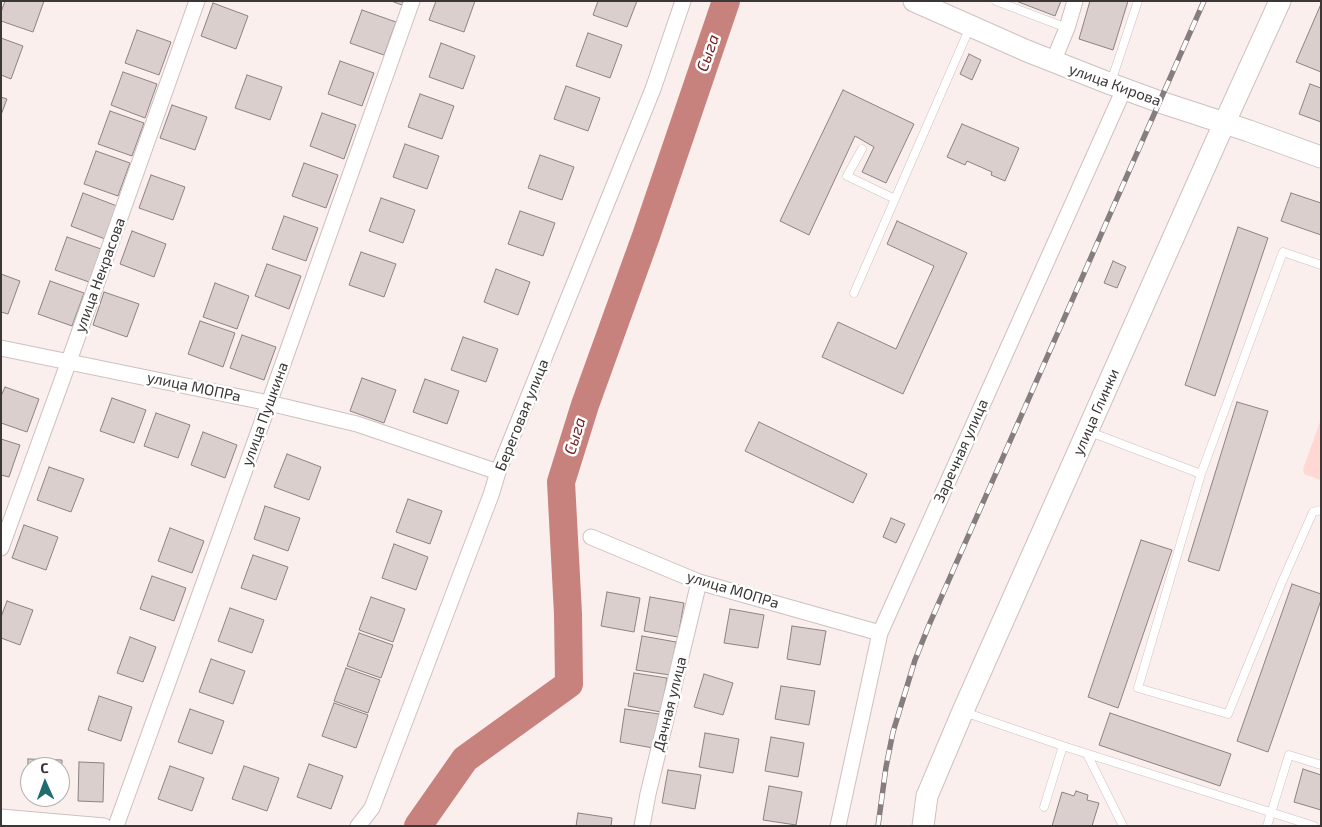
<!DOCTYPE html>
<html>
<head>
<meta charset="utf-8">
<style>
	body { margin:0 }
	#map { position:relative; width:1322px; height:827px; overflow:hidden; background:#fbefed; font-family:"Exo 2",sans-serif }
	canvas { display:block }
	.frame { position:absolute; inset:0; border:2px solid #3c3737; pointer-events:none }
	.north { position:absolute; left:20px; top:757px; width:50px; height:50px; box-sizing:border-box; background:#fff; border:1px solid #b1afaf; border-radius:50%; rotate:358deg; font-size:14px; font-weight:700; line-height:20px; text-align:center; color:#3c3737 }
	.north::after { content:''; display:block; margin:auto; width:18px; height:22px; background:#206b72; clip-path:polygon(50% 0,100% 100%,50% 72%,0 100%) }
</style>
</head>
<body>
<div id="map">
<canvas width="1322" height="827"></canvas>
<div class="frame"></div>
<div class="north">С</div>
</div>
<script>
const context = document.querySelector('canvas').getContext('2d');
context.lineJoin = 'round';
function paint(path, color) {
  context.fillStyle = color;
  context.fill(path, 'evenodd');
}
function shape(rows) {
  const path = new Path2D();
  for (const r of rows) {
    path.moveTo(r[0], r[1]);
    for (let i = 2; i < r.length; i += 2) path.lineTo(r[i], r[i + 1]);
  }
  return path;
}
function trace(path, color, width, dash) {
  context.strokeStyle = color;
  context.lineWidth = width;
  context.lineCap = dash ? 'butt' : 'round';
  context.setLineDash(dash || []);
  context.stroke(path);
}
function label(font, color, halo, rows, align = 'center') {
  context.font = font + ' "Exo 2",sans-serif';
  context.lineWidth = 5;
  context.setLineDash([]);
  context.textBaseline = 'middle';
  context.strokeStyle = halo;
  context.fillStyle = color;
  for (const [text, x, y, turn = 0] of rows) {
    context.save();
    context.translate(x, y);
    context.rotate((+turn || 0) * Math.PI / 180);
    context.textAlign = isNaN(turn) ? turn : align;
    if (halo) context.strokeText(text, 0, 0);
    context.fillText(text, 0, 0);
    context.restore();
  }
}
paint(shape([
	[1321,419,1321,480,1304,474,1303,469]
]), '#ffd7d3');
trace(shape([
	[418,826,465,759,569,684,568,614,561,482,585,405,646,236,726,1]
]), '#c7827e', 28);
const building = shape([
	[5,1,44,1,33,32,1,21,1,12,5,1],
	[391,1,403,1,402,5,391,1],
	[436,1,475,1,464,32,429,20,436,1],
	[598,1,637,1,627,27,593,15,598,1],
	[1016,1,1061,1,1055,16,1016,1],
	[1090,1,1128,1,1113,50,1079,39,1090,1],
	[213,3,248,16,236,49,201,36,213,3],
	[1321,4,1321,72,1296,62,1321,4],
	[362,10,396,22,384,55,350,43,362,10],
	[137,30,171,42,159,75,125,63,137,30],
	[588,33,622,45,610,78,576,66,588,33],
	[1,38,23,46,11,79,1,75,1,38],
	[441,43,475,56,463,89,429,77,441,43],
	[969,54,981,60,972,80,960,74,969,54],
	[340,61,374,73,362,106,328,94,340,61],
	[123,72,157,84,145,118,111,105,123,72],
	[247,75,282,87,270,120,235,108,247,75],
	[1310,84,1321,88,1321,122,1299,114,1310,84],
	[566,86,600,98,588,131,554,119,566,86],
	[843,90,914,124,886,183,862,172,874,147,855,136,809,235,780,221,843,90],
	[420,94,454,106,442,139,408,127,420,94],
	[1,97,7,99,1,115,1,97],
	[172,105,207,117,195,150,160,138,172,105],
	[110,111,144,123,132,156,98,144,110,111],
	[322,113,356,125,344,159,310,146,322,113],
	[962,124,1019,148,1005,181,991,175,992,172,967,161,965,165,947,157,962,124],
	[405,144,439,156,427,189,393,177,405,144],
	[96,151,130,163,118,196,84,184,96,151],
	[540,155,574,167,562,200,528,188,540,155],
	[304,163,338,175,326,208,292,196,304,163],
	[151,175,185,187,173,220,139,208,151,175],
	[83,193,117,206,105,239,71,226,83,193],
	[1291,193,1321,203,1321,235,1281,221,1291,193],
	[381,198,415,210,403,243,369,231,381,198],
	[520,211,555,223,543,256,508,244,520,211],
	[284,216,318,228,306,261,272,249,284,216],
	[897,221,967,253,903,394,822,357,838,322,896,349,934,266,887,244,897,221],
	[1238,227,1268,238,1215,396,1185,385,1238,227],
	[132,231,166,244,154,277,120,264,132,231],
	[67,237,101,249,89,282,55,270,67,237],
	[361,252,396,264,384,297,349,285,361,252],
	[1113,261,1126,267,1117,288,1104,283,1113,261],
	[267,264,301,276,289,309,255,296,267,264],
	[496,269,530,282,518,315,484,302,496,269],
	[1,274,20,281,8,314,1,312,1,274],
	[50,281,84,293,72,326,38,314,50,281],
	[215,283,249,296,237,329,203,317,215,283],
	[104,292,139,304,127,337,93,325,104,292],
	[200,321,235,333,223,367,188,354,200,321],
	[242,335,276,347,264,380,230,368,242,335],
	[463,337,498,349,486,382,451,370,463,337],
	[362,378,396,390,384,423,350,411,362,378],
	[425,379,459,391,447,424,413,412,425,379],
	[5,387,39,399,27,432,1,423,1,396,5,387],
	[112,398,146,410,134,443,100,431,112,398],
	[1237,402,1268,411,1219,571,1188,561,1237,402],
	[156,413,190,425,178,458,144,446,156,413],
	[759,422,867,474,853,503,745,451,759,422],
	[203,432,237,445,225,478,191,465,203,432],
	[1,439,20,445,9,477,1,475,1,439],
	[287,454,321,467,309,500,274,487,287,454],
	[49,467,84,479,71,512,37,500,49,467],
	[408,499,442,511,430,544,396,532,408,499],
	[265,506,300,518,288,551,254,539,265,506],
	[891,518,905,524,896,543,883,537,891,518],
	[24,525,58,537,46,570,12,558,24,525],
	[170,528,204,541,192,573,158,561,170,528],
	[1141,540,1172,550,1118,708,1088,697,1141,540],
	[394,544,428,557,416,590,382,578,394,544],
	[253,555,288,567,276,600,241,588,253,555],
	[152,576,186,588,174,621,140,609,152,576],
	[1292,584,1321,594,1321,600,1268,752,1237,741,1292,584],
	[607,592,640,598,634,632,601,626,607,592],
	[371,597,405,609,393,642,359,630,371,597],
	[650,597,684,603,678,637,644,631,650,597],
	[7,601,33,610,20,645,1,638,1,617,7,601],
	[230,608,264,620,252,653,218,641,230,608],
	[730,609,764,615,758,648,724,643,730,609],
	[792,626,826,631,820,665,787,659,792,626],
	[359,633,393,645,381,678,347,666,359,633],
	[642,636,676,642,670,675,636,670,642,636],
	[130,637,156,647,143,682,117,673,130,637],
	[211,659,245,671,233,704,199,692,211,659],
	[346,668,380,680,368,713,334,701,346,668],
	[634,673,667,678,661,712,628,706,634,673],
	[704,674,733,683,723,715,694,707,704,674],
	[781,686,815,691,809,725,775,719,781,686],
	[99,696,132,707,121,741,88,730,99,696],
	[334,703,368,715,356,748,322,736,334,703],
	[190,709,224,721,212,754,178,742,190,709],
	[625,709,659,714,653,748,620,742,625,709],
	[1110,713,1231,754,1220,786,1099,745,1110,713],
	[705,733,739,739,733,773,699,767,705,733],
	[771,737,804,743,798,777,765,771,771,737],
	[28,759,62,760,61,798,27,797,28,759],
	[30,767,60,767,60,797,30,797,30,767],
	[79,762,104,763,103,802,78,801,79,762],
	[309,764,343,776,331,809,297,797,309,764],
	[170,766,204,778,192,811,158,799,170,766],
	[244,766,279,778,267,811,232,799,244,766],
	[1303,769,1321,775,1321,810,1294,802,1303,769],
	[668,770,701,775,695,809,662,803,668,770],
	[769,786,802,792,796,825,763,820,769,786],
	[1076,791,1088,795,1087,800,1099,803,1092,826,1052,826,1062,792,1074,796,1076,791],
	[578,813,612,818,611,826,576,826,578,813]
]);
paint(building, '#dbcfce');
trace(building, '#8c8281', 1);
const lane = shape([
	[996,1,1067,28],
	[1111,82,1138,1],
	[862,149,847,176,895,199],
	[854,293,970,27],
	[1090,432,1201,474,1283,252,1321,265],
	[1201,474,1138,688,1228,714,1282,582,1313,512,1321,510],
	[964,712,1063,746,1314,826],
	[1087,754,1123,826],
	[1044,807,1063,746],
	[1267,826,1289,755,1321,765]
]);
const street = shape([
	[1053,62,1067,28,1075,1],
	[1,348,269,403,357,424,498,472],
	[591,537,699,582,880,633],
	[1,548,69,361,197,1],
	[1,817,104,826],
	[116,826,269,403,412,1],
	[358,826,372,808,491,495,498,472,653,89,683,1],
	[642,826,648,794,699,582],
	[838,826,880,633,1124,89]
]);
const secondary = shape([
	[914,1,1027,51,1111,84,1160,102,1249,131,1321,157],
	[923,826,927,796,963,711,1214,146,1280,1]
]);
trace(lane, '#cdc1c0', 9);
trace(street, '#cdc1c0', 17);
trace(secondary, '#cdc1c0', 23);
trace(lane, '#fff', 8);
trace(street, '#fff', 15);
trace(secondary, '#fff', 21);
const rail = shape([
	[878,826,886,767,893,732,915,660,929,625,1204,1]
]);
trace(rail, '#867e7e', 5.5);
trace(rail, '#fff', 4, [11]);
label('15px', '#3c3737', '#fff', [
	["улица Кирова",1115,85,20],
	["улица Некрасова",100,275,-70],
	["улица МОПРа",194,387,12],
	["улица Глинки",1096,412,-66],
	["улица Пушкина",265,414,-70],
	["Береговая улица",522,415,-68],
	["Заречная улица",961,451,-66],
	["улица МОПРа",733,590,17],
	["Дачная улица",670,704,-76]
]);
label('italic 16px', '#742223', '#fff', [
	["Сыга",708,53,-71],
	["Сыга",575,436,-73]
]);
</script>
</body>
</html>
